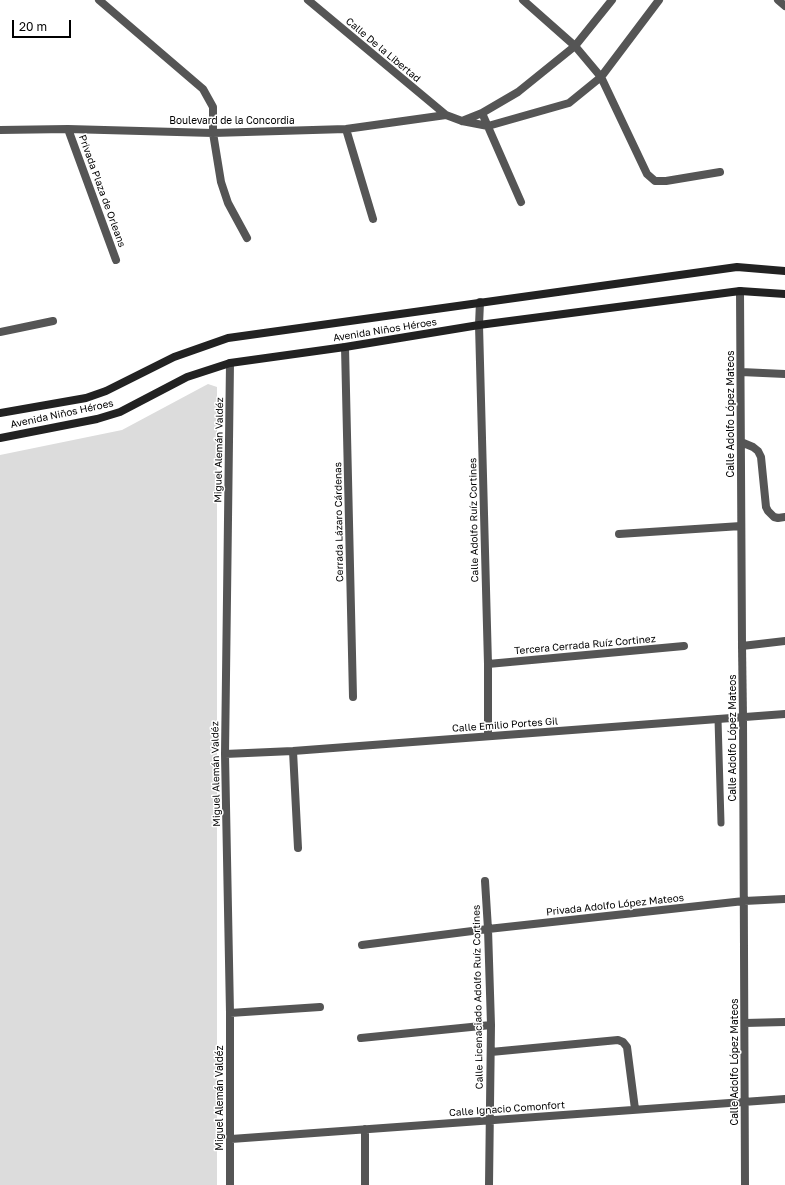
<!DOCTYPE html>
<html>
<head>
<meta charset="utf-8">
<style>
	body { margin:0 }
	#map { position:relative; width:785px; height:1185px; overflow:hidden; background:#fff; font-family:"Golos Text",sans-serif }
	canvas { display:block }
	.scale { position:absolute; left:12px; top:20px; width:59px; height:18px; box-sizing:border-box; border:2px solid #000; border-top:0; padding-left:5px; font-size:12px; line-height:14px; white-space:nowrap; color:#000; -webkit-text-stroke:3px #fff; paint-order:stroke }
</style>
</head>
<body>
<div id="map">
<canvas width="785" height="1185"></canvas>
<div class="scale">20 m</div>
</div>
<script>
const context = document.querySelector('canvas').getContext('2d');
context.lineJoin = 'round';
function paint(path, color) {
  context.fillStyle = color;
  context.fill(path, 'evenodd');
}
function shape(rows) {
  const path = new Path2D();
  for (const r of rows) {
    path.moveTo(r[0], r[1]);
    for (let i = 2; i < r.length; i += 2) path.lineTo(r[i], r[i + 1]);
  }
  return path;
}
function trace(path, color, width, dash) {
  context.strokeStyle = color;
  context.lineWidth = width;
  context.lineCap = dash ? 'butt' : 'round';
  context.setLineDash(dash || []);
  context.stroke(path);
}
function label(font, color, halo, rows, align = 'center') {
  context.font = font + ' "Golos Text",sans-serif';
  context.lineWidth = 3;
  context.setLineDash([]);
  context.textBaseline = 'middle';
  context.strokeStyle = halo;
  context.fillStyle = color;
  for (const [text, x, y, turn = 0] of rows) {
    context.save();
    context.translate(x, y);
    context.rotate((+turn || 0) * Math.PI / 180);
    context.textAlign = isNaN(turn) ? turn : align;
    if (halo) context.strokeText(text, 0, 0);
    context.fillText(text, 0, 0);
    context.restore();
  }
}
paint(shape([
	[208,384,217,387,217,1185,0,1185,0,455,122,430]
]), '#dcdcdc');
trace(shape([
	[718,719,721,823]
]), '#555', 7);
trace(shape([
	[742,646,743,717]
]), '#555', 8);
trace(shape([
	[99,0,203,89,213,107,213,133,221,182,228,203,247,238],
	[308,0,446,115],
	[523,0,575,46,601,77,647,174,655,181,666,181,720,172],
	[778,0,785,6],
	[482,113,521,202],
	[462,121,482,113,518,92,575,46,612,0],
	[68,129,116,260],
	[346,129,373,219],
	[0,130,68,129,213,133,346,129,446,115,462,121,488,126,569,103,601,77,659,0],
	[740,291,742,646,785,641],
	[480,302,479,325,488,664,488,736],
	[0,332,53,321],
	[345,347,353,697],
	[741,372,785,374],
	[741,442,753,447,758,451,761,457,766,507,768,511,774,517,778,518,785,517],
	[619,534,741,526],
	[488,664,684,646],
	[743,717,745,1185],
	[293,751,298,848],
	[225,754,293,751,718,719,785,714],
	[485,881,488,929,491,1025,489,1185],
	[362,945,488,929,744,901,785,899],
	[230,1013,320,1007],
	[745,1023,785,1022],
	[361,1038,491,1025],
	[491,1052,618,1040,623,1042,627,1047,635,1109],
	[231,1139,785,1099],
	[230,1185,230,1013,225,754,230,363],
	[365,1185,365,1129]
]), '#555', 8);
trace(shape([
	[0,413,86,398,106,391,174,357,228,338,737,267,785,271],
	[0,438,97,419,120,412,187,377,230,363,345,347,479,325,740,291,785,294]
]), '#222', 8);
label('10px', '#000', '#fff', [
	["Calle De la Libertad",383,50,40],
	["Boulevard de la Concordia",232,121],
	["Privada Plaza de Orleans",102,191,70],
	["Avenida Niños Héroes",385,330,-9],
	["Avenida Niños Héroes",62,414,-12],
	["Calle Adolfo López Mateos",731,414,-90],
	["Miguel Alemán Valdéz",219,450,-89],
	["Calle Adolfo Ruíz Cortines",474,520,-91],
	["Cerrada Lázaro Cárdenas",339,522,-91],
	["Tercera Cerrada Ruíz Cortinez",585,645,-5],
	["Calle Emilio Portes Gil",505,725,-4],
	["Calle Adolfo López Mateos",733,738,-90],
	["Miguel Alemán Valdéz",216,774,-91],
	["Privada Adolfo López Mateos",615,905,-6],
	["Calle Licenaciado Adolfo Ruíz Cortines",478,997,-91],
	["Calle Adolfo López Mateos",735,1062,-90],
	["Miguel Alemán Valdéz",220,1098,-90],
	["Calle Ignacio Comonfort",507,1109,-4]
]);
</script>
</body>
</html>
